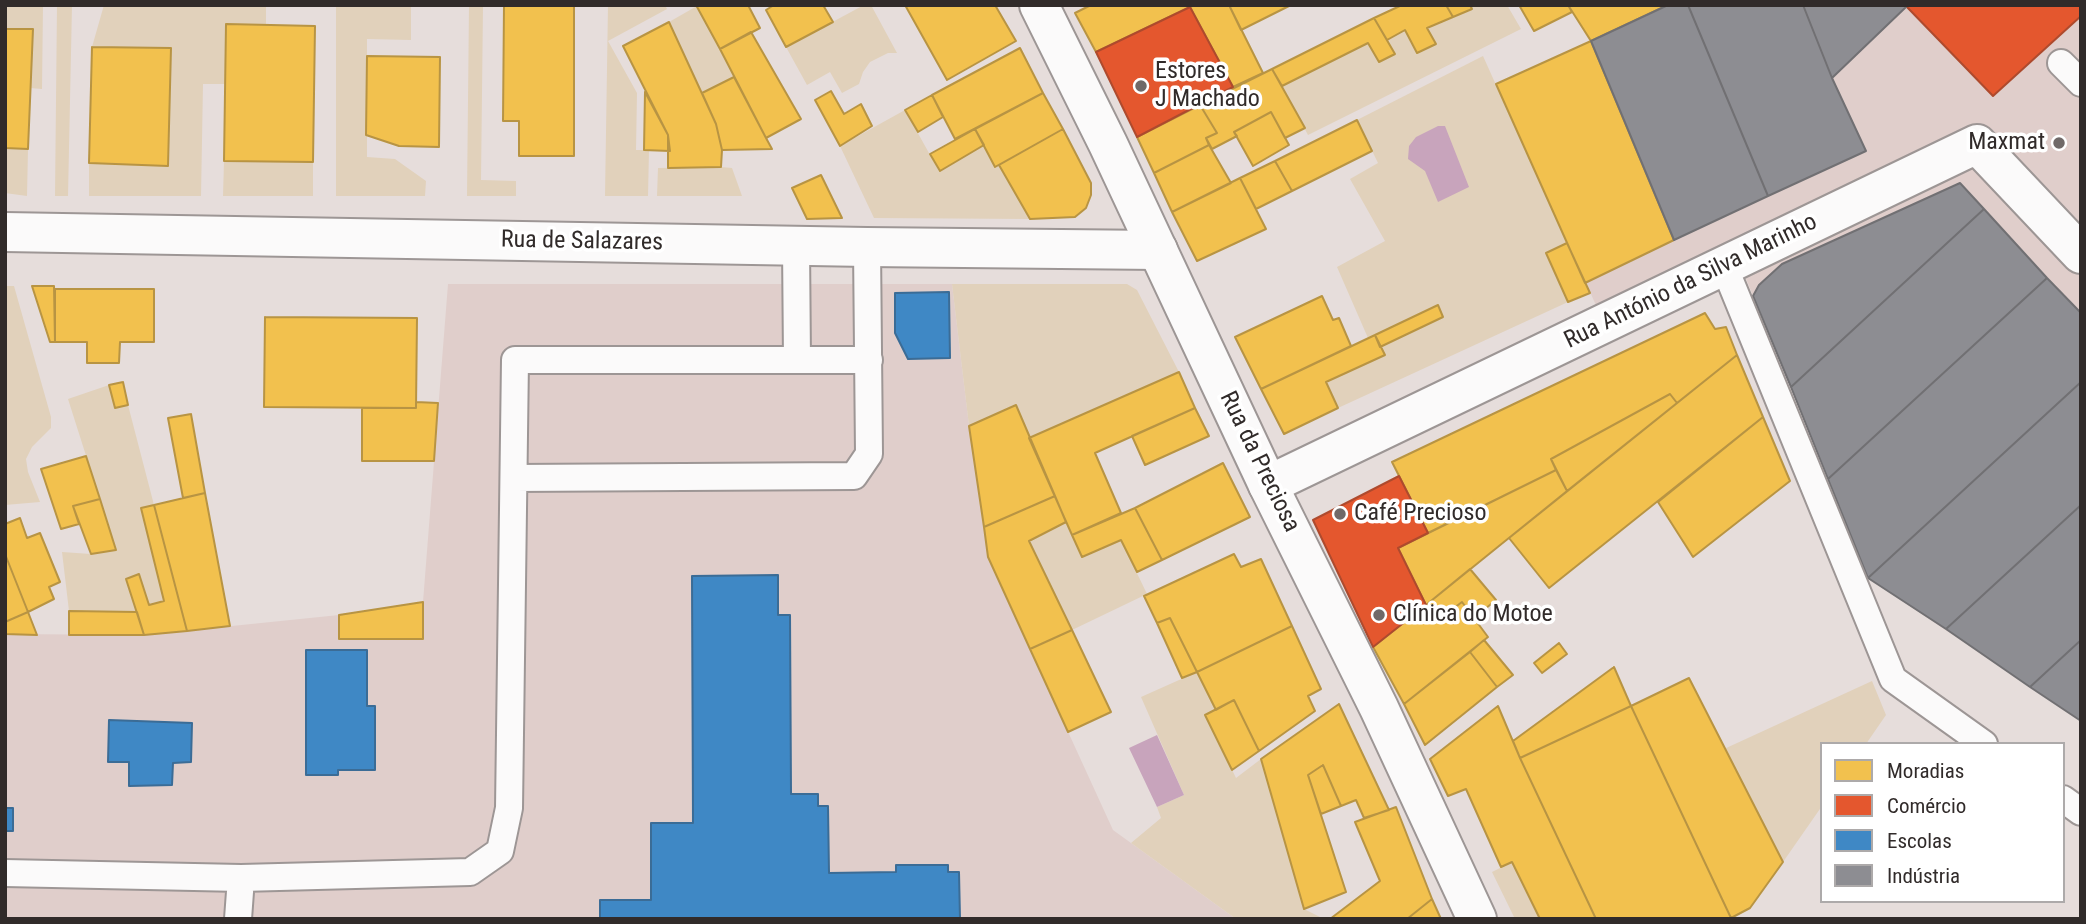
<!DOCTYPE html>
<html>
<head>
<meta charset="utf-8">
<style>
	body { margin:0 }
	#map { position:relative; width:2086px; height:924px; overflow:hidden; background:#e6dddb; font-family:"Roboto Condensed",sans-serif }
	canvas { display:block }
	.frame { position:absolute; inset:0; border:7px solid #312b2a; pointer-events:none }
	.legend { position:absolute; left:1820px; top:742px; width:245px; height:161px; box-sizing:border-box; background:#fff; border:2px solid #adaaaa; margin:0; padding:9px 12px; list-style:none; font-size:21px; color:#312b2a }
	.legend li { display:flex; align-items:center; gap:14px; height:35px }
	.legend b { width:35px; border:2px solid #adaaaa }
</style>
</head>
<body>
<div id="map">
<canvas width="2086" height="924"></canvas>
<div class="frame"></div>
<ul class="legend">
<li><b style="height:19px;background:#f2c14e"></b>Moradias</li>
<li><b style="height:19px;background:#e4572e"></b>Comércio</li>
<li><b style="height:19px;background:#3f88c5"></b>Escolas</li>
<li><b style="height:19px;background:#8d8d92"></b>Indústria</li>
</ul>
</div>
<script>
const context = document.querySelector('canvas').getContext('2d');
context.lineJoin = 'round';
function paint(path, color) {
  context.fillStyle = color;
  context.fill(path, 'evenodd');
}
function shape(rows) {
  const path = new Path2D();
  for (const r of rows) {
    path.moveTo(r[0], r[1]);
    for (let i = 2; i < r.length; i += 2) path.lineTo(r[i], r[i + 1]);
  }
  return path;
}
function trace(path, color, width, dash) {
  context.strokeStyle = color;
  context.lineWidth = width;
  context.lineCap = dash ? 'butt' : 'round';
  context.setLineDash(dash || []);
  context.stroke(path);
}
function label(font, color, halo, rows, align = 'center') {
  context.font = font + ' "Roboto Condensed",sans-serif';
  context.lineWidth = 7;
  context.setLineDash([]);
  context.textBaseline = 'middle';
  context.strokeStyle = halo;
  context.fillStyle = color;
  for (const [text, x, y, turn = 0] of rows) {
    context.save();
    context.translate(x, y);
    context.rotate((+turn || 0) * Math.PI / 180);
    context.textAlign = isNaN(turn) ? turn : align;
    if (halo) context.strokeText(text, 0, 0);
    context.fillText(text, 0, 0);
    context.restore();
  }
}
paint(shape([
	[1568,5,2081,5,2081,721,1868,578,1738,259,1604,323,1496,84,1590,42],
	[448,284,952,284,969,426,988,557,1113,830,1236,919,5,919,5,634,144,635,339,615,423,602]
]), '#e0cecb');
paint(shape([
	[5,5,43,5,42,89,30,88,5,34],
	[57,5,72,5,68,196,55,196],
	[104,5,266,5,266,25,226,24,225,84,203,84,201,196,89,196,89,163,167,165,171,49,92,47],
	[336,5,411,5,411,40,367,39,367,157,395,159,426,181,425,196,336,196],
	[469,5,483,5,481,180,516,181,516,196,467,196],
	[608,5,665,5,667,9,608,41,637,93,636,150,649,150,648,196,605,196],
	[864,5,871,5,897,53,888,53,870,62,863,72,859,84,842,93,830,72,807,85,786,47],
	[1470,5,1507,5,1521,29,1308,135,1282,86,1368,43,1379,62,1395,54,1387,40,1405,30,1417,53,1436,44,1427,28,1471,9],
	[697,6,734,77,702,93,669,22],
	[1483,56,1567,243,1546,254,1568,302,1338,408,1326,382,1384,355,1380,347,1443,317,1438,305,1368,338,1337,267,1385,241,1350,179,1378,163,1357,120],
	[905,110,939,171,984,145,995,167,999,165,1030,219,874,218,840,146],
	[5,148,28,149,27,196,5,193],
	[224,161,313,162,313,196,223,196],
	[721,167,732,168,742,196,657,196,658,168],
	[952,284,1127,284,1137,290,1179,372,1029,438,1016,406,969,426],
	[5,286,14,286,51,417,51,428,32,447,26,459,28,472,40,502,5,505],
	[109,385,115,408,128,405,154,505,141,508,164,601,149,605,139,574,126,579,137,612,69,611,62,552,91,554,116,550,68,399],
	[1066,522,1082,557,1121,540,1147,594,1072,630,1029,541],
	[1197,672,1216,710,1206,716,1236,778,1261,759,1304,909,1324,919,1236,919,1131,843,1161,818,1157,807,1184,795,1141,697],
	[1872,681,1886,715,1866,744,1822,744,1822,806,1783,862,1724,749],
	[1512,862,1540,919,1515,919,1492,872]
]), '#e1d1bb');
paint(shape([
	[1438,126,1445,126,1469,187,1438,202,1425,171,1408,159,1409,146,1416,137],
	[1157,735,1184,795,1157,807,1129,748]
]), '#c8a4bc');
const homes = shape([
	[504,5,574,5,574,156,519,156,519,121,503,121,504,5],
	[696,5,748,5,760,28,720,49,696,5],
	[774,5,823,5,833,22,786,47,766,10,774,5],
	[905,5,995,5,1016,41,947,80,905,5],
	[1091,5,1189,5,1190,7,1096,52,1075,13,1091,5],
	[1194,5,1229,5,1263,73,1233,87,1190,7,1194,5],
	[1229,5,1291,5,1241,30,1229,5],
	[1402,5,1446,5,1453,17,1427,28,1436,44,1417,53,1405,30,1387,40,1374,18,1402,5],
	[1446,5,1470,5,1472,9,1453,17,1446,5],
	[1519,5,1568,5,1572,12,1534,31,1519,5],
	[1568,5,1668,5,1591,41,1568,5],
	[1374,18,1395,54,1379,62,1368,43,1282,86,1272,69,1374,18],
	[669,22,716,124,722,150,721,167,668,168,668,135,623,46,669,22],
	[226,24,315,26,313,162,224,161,226,24],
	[5,29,33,29,28,149,5,148,5,29],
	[751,32,801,119,766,138,720,49,751,32],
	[1591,41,1674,240,1585,283,1496,84,1591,41],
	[92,47,171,48,168,166,89,163,92,47],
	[1020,48,1043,93,955,139,932,95,1020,48],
	[367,56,440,57,439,147,399,146,366,135,367,56],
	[1272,69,1305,128,1285,138,1271,112,1234,132,1237,136,1212,149,1206,138,1217,133,1200,105,1272,69],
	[734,77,766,138,772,149,722,150,716,124,702,93,734,77],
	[831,91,844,114,861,104,872,126,840,146,815,100,831,91],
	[645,92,668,135,670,151,644,150,645,92],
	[1043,93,1063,129,995,167,975,129,1043,93],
	[932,95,943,117,918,132,905,110,932,95],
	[1200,105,1217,133,1206,138,1209,145,1154,173,1137,137,1200,105],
	[1271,112,1289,145,1253,166,1234,132,1271,112],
	[1357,120,1372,151,1292,191,1275,161,1357,120],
	[975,129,984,145,940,171,930,154,975,129],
	[1063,129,1091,183,1091,195,1086,208,1075,217,1030,219,999,165,1063,129],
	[1209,145,1231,183,1172,212,1154,173,1209,145],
	[1275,161,1292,191,1256,209,1240,178,1275,161],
	[821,175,842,218,807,219,792,188,821,175],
	[1240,178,1266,229,1197,261,1172,212,1240,178],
	[1567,243,1590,293,1568,302,1546,253,1567,243],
	[32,286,54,286,55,342,50,342,32,286],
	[55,289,154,289,154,342,120,342,119,363,87,363,87,342,55,342,55,289],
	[1322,296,1333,320,1339,318,1351,346,1261,389,1235,337,1322,296],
	[1438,305,1443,317,1380,347,1375,335,1438,305],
	[1705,313,1715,329,1726,327,1737,355,1677,403,1670,394,1551,459,1556,470,1428,533,1392,462,1705,313],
	[265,317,417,318,416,408,264,407,265,317],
	[1375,335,1385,355,1326,382,1338,408,1284,434,1261,389,1375,335],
	[1737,355,1763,417,1549,588,1509,538,1737,355],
	[1179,372,1195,408,1095,453,1121,513,1072,535,1029,438,1179,372],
	[123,382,128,405,115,408,109,385,123,382],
	[1670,394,1677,403,1567,491,1551,459,1670,394],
	[416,402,438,403,434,461,362,461,362,408,416,408,416,402],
	[1016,405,1055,496,984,527,969,426,1016,405],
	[1195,408,1209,436,1145,465,1132,436,1195,408],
	[191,414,205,493,183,498,168,418,191,414],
	[1763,417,1790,481,1693,557,1658,502,1763,417],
	[86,456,100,499,73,506,79,524,61,529,41,469,86,456],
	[1223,463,1250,517,1162,560,1135,508,1223,463],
	[1556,470,1567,491,1426,605,1398,548,1556,470],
	[205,493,230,626,187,631,154,505,205,493],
	[1055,496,1066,522,1029,541,1072,630,1030,649,988,557,984,527,1055,496],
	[100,499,116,550,91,554,73,506,100,499],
	[154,505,187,631,144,635,126,579,139,574,149,605,164,601,141,508,154,505],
	[1135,508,1162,560,1137,572,1121,540,1082,557,1072,535,1135,508],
	[20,518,27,538,40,533,60,582,49,587,54,599,28,612,5,554,5,524,20,518],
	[5,554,28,612,5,622,5,554],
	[1234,554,1241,567,1261,559,1292,626,1197,672,1170,618,1157,623,1144,596,1234,554],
	[1470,569,1496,600,1474,618,1462,602,1438,620,1426,605,1470,569],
	[423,602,423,639,339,639,339,615,423,602],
	[1462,602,1488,637,1404,704,1373,647,1426,605,1438,620,1462,602],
	[69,611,137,612,144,635,69,635,69,611],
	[28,612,37,635,5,634,5,622,28,612],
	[1170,618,1197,672,1182,678,1157,623,1170,618],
	[1292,626,1321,689,1308,696,1315,711,1259,751,1234,700,1216,710,1197,672,1292,626],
	[1072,630,1111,712,1068,732,1030,649,1072,630],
	[1484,640,1513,675,1497,687,1470,652,1484,640],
	[1559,643,1567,654,1542,673,1534,663,1559,643],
	[1470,652,1497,687,1425,745,1404,704,1470,652],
	[1614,667,1631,706,1520,758,1513,741,1614,667],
	[1689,678,1783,862,1750,908,1731,918,1631,706,1689,678],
	[1234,700,1259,751,1232,770,1205,715,1234,700],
	[1339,704,1389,810,1364,818,1356,800,1341,806,1323,765,1308,775,1346,892,1304,909,1261,759,1339,704],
	[1498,706,1520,758,1596,919,1540,919,1512,862,1501,867,1466,789,1448,796,1430,759,1498,706],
	[1631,706,1731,918,1732,919,1596,919,1520,758,1631,706],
	[1323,765,1341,806,1321,814,1308,775,1323,765],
	[1396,807,1432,899,1407,919,1330,919,1380,881,1355,822,1396,807],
	[1432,899,1441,919,1407,919,1432,899]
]);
paint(homes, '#f2c14e');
trace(homes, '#b89443', 2);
const shops = shape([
	[1905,5,2081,5,2081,16,1993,96,1905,5],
	[1190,7,1233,87,1137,137,1096,52,1190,7],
	[1399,476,1428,533,1398,548,1426,605,1373,647,1313,520,1399,476]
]);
paint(shops, '#e4572e');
trace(shops, '#ae4a2d', 2);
const schools = shape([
	[949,292,950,358,908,359,895,333,895,293,949,292],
	[778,575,778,615,790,615,791,794,818,794,818,806,828,806,829,873,896,872,896,865,948,865,948,872,959,872,960,919,600,919,600,900,651,900,651,823,693,823,692,576,778,575],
	[306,650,367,650,367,706,375,706,375,770,338,770,338,775,306,775,306,650],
	[109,720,192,723,191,762,173,763,172,785,129,786,129,762,108,762,109,720],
	[5,808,13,808,13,831,5,831,5,808]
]);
paint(schools, '#3f88c5');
trace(schools, '#3b6c96', 2);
const industry = shape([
	[1668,5,1688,5,1768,196,1674,240,1591,41,1668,5],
	[1688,5,1803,5,1832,78,1866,151,1768,196,1688,5],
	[1803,5,1905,5,1906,7,1832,78,1803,5],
	[1960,183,1984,209,1791,387,1753,296,1759,285,1782,264,1960,183],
	[1984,209,2047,278,1828,479,1791,387,1984,209],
	[2047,278,2081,313,2081,382,1868,578,1828,479,2047,278],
	[2081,382,2081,505,1946,629,1868,578,2081,382],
	[2081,505,2081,640,2030,687,1946,629,2081,505],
	[2081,640,2081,721,2030,687,2081,640]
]);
paint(industry, '#8d8d92');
trace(industry, '#717073', 2);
const service = shape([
	[2061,63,2081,83],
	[796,245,797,360],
	[1724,266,1893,679,1984,744],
	[514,478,854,476,869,454,867,247],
	[2063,799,2081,812],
	[5,873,241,878,470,872,500,851,509,808,515,360,869,360],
	[238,919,241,878]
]);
const minor = shape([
	[5,232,867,247,1158,250],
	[1268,485,1977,144,2081,254]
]);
const tertiary = shape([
	[1039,5,1108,144,1268,485,1379,708,1477,919]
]);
trace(service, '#9d9695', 30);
trace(minor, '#9d9695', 42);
trace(tertiary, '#9d9695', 42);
trace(service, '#fbfafa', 26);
trace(minor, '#fbfafa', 38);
trace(tertiary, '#fbfafa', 38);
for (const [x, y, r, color] of [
	[1141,86,7,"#706968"],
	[2059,143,7,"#706968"],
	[1340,514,7,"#706968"],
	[1379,615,7,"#706968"]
]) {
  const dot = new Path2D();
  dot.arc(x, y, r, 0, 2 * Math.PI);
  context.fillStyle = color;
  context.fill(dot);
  trace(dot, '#fff', 2.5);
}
label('24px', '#312b2a', '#fff', [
	["Estores",1155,72],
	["J Machado",1155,100],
	["Maxmat",2045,143,"right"],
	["Café Precioso",1354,514],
	["Clínica do Motoe",1393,615]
], 'left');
label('24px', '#312b2a', '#fff', [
	["Rua de Salazares",582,242,1],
	["Rua António da Silva Marinho",1691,282,-26],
	["Rua da Preciosa",1259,462,64]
]);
</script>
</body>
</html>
